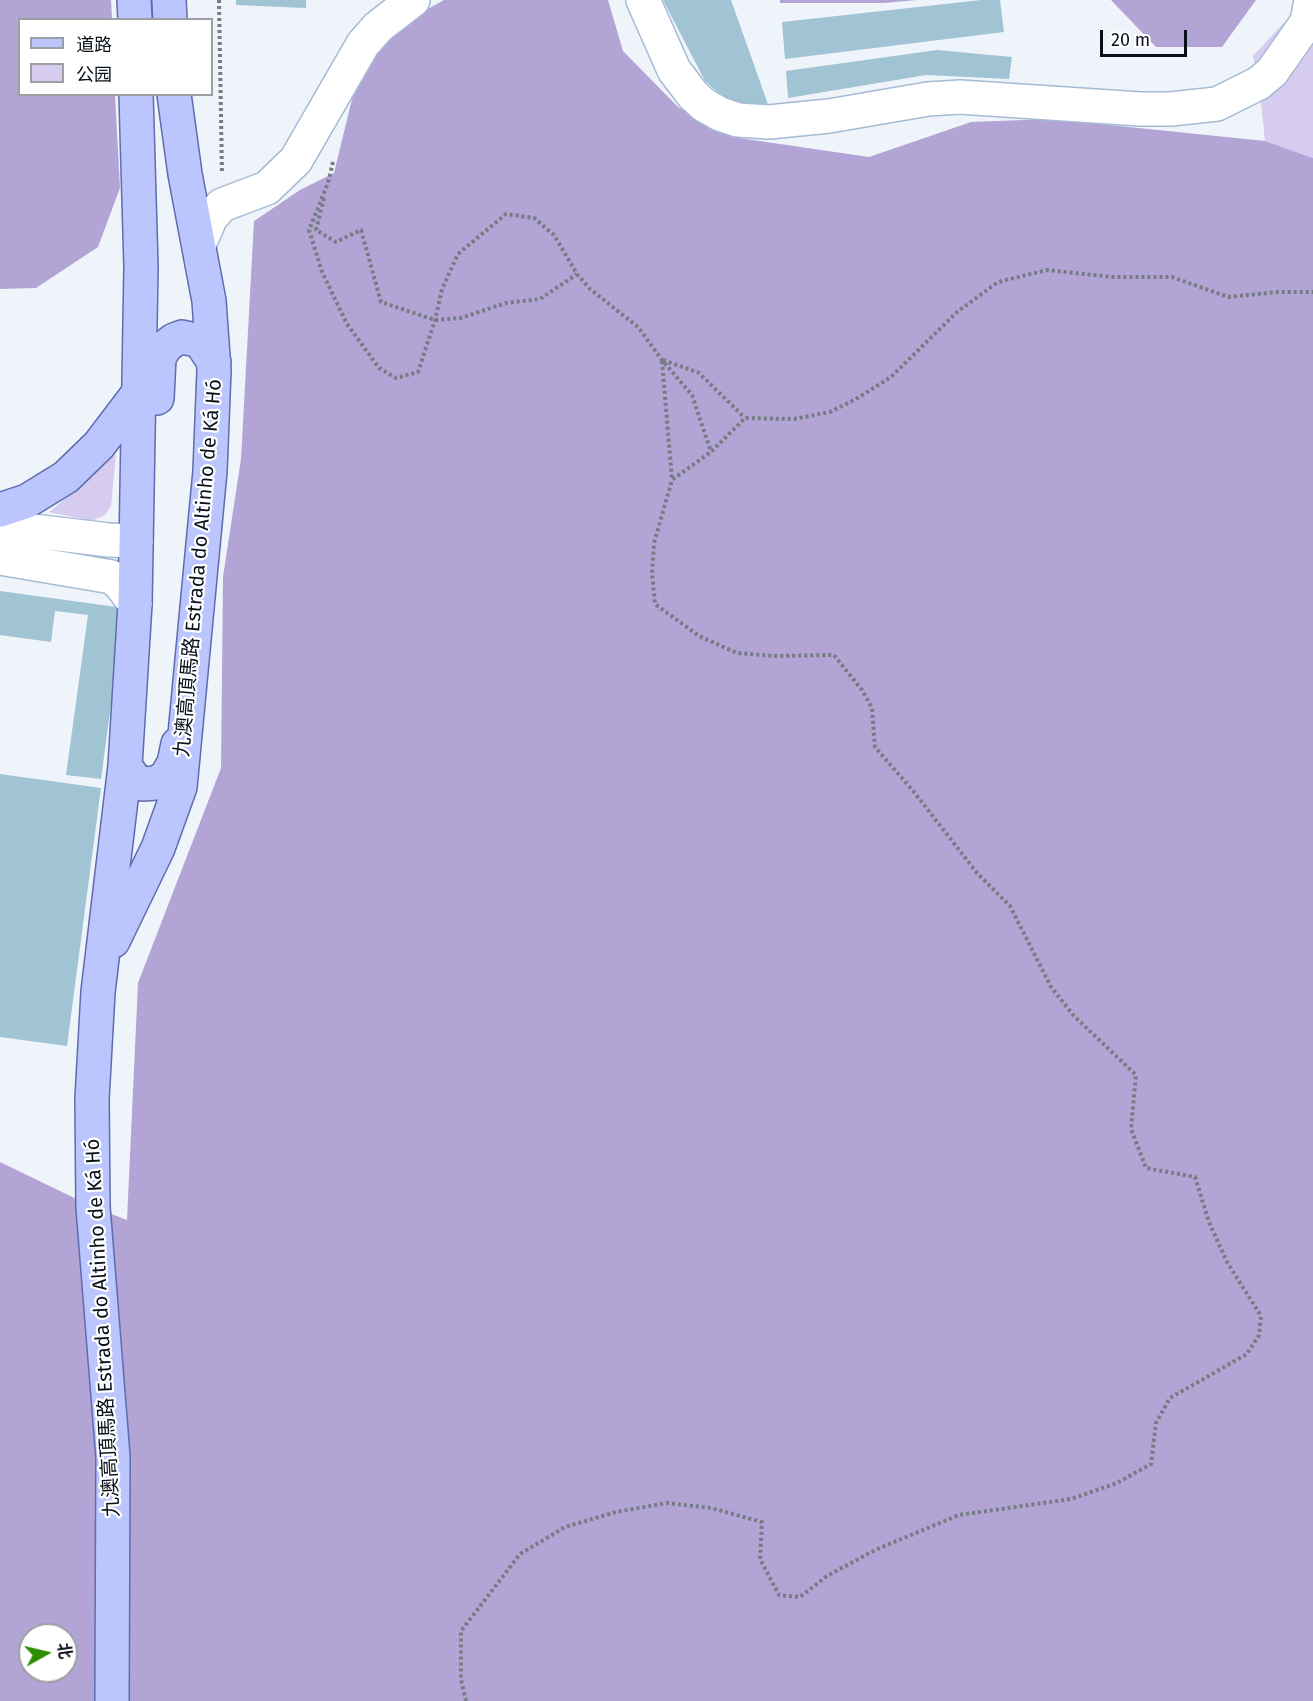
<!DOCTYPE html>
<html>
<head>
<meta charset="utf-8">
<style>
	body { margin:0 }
	#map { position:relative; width:1313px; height:1701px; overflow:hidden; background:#eff4fa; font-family:"Fira Sans","Noto Sans SC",sans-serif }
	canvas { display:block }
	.legend { position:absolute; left:18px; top:18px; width:195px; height:78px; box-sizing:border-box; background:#fff; border:2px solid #9c9fa3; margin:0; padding:8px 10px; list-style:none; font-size:18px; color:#081019 }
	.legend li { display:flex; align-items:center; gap:12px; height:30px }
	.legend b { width:30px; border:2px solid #9c9fa3 }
	.north { position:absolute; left:18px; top:1623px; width:60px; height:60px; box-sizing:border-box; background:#fff; border:2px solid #9c9fa3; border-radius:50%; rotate:82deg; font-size:16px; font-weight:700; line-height:24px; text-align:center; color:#081019 }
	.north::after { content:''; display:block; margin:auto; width:21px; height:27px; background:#2c8d02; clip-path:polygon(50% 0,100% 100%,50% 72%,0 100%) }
	.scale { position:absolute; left:1100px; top:30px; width:87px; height:27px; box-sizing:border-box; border:3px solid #081019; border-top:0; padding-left:8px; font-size:18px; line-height:21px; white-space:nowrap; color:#081019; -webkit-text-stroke:4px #fff; paint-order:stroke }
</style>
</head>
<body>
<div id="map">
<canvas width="1313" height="1701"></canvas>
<ul class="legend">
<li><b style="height:8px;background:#bbc5fe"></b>道路</li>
<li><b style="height:16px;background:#d5ccef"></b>公园</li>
</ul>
<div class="north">北</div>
<div class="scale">20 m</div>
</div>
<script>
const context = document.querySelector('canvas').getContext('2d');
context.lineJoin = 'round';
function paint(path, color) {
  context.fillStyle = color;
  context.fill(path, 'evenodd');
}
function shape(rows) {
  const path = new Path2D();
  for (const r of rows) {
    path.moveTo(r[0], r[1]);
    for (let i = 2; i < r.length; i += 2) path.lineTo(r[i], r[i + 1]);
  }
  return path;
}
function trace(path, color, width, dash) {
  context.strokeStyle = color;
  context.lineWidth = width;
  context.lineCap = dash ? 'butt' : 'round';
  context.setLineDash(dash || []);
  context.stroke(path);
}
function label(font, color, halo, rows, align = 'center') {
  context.font = font + ' "Fira Sans","Noto Sans SC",sans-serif';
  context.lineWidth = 4.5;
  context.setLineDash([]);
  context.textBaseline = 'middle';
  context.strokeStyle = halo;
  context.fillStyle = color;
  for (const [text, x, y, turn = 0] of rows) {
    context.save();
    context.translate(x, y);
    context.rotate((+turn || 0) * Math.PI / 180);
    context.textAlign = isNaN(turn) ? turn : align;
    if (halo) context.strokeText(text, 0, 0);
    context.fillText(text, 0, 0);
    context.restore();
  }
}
paint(shape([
	[1293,0,1313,0,1313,158,1265,141,1259,83,1253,56,1294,12],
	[116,454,111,506,105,515,92,521,49,512,86,482]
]), '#d5ccef');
paint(shape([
	[0,0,111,0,112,19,20,20,20,94,115,95,120,188,98,247,36,288,0,289],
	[444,0,608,0,623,51,678,107,732,137,869,157,971,122,1051,119,1265,141,1313,158,1313,1701,0,1701,0,1162,93,1207,127,1220,138,983,221,768,223,577,241,459,254,221,300,190,334,173,352,99,372,57,417,15],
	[30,1635,66,1635,66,1671,30,1671],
	[780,0,917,0,884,3,780,3],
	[1111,0,1256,0,1222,47,1156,47]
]), '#b2a4d5');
paint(shape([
	[236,0,306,0,306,8,236,5],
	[663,0,731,0,769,107,745,106,723,97,705,81],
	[981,0,1000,0,1004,32,785,59,782,22],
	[937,50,1012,57,1009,79,926,75,788,98,786,71],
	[0,591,124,608,101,779,66,775,88,615,55,611,51,642,0,635],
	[0,774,101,788,67,1046,0,1037]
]), '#a1c4d5');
const minor = shape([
	[643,0,674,70,693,95,704,105,720,114,738,120,769,122,829,116,928,99,960,97,1140,109,1171,109,1217,104,1259,83,1272,72,1307,22,1311,0],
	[199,245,211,217,222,205,267,188,296,160,363,44,378,27,413,0],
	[0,527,109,540,136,541],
	[0,558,112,577,121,585,135,604]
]);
const major = shape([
	[134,0,135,20],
	[169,0,170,20],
	[157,398,159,358,165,347,174,340,182,337,200,341,214,362],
	[0,510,27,501,66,477,99,445,137,395],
	[125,766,135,780,143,784,156,783,166,777,174,763,178,744],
	[113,941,158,848,180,787,210,471,214,370,209,301,185,174,174,94],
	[112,1701,113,1457,93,1207,92,1099,98,992,125,766,135,604,141,267,136,94]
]);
trace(minor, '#a4bad5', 36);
trace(major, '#5f6cad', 36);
trace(shape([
	[219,0,222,173],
	[333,162,328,183,309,230,322,272,347,324,379,368,396,378,418,372,435,320,442,289,458,254,506,214,534,218,554,235,577,274,590,289,638,327,662,360,692,395,711,452],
	[324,198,316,230,336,242,361,230,381,302,435,320,461,318,506,303,540,299,577,274],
	[663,360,699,373,745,418],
	[662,361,672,480],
	[466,1701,461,1680,461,1631,520,1554,565,1527,616,1512,667,1503,711,1508,762,1522,760,1559,779,1595,800,1597,827,1576,875,1550,959,1515,1071,1499,1117,1483,1151,1464,1156,1423,1170,1398,1247,1354,1259,1335,1261,1316,1227,1262,1209,1222,1195,1177,1146,1168,1131,1129,1136,1075,1074,1016,1051,987,1010,906,977,873,914,792,875,747,872,708,862,690,834,655,775,656,737,653,699,636,655,604,652,573,654,543,672,480,711,452,745,418,794,419,830,412,856,399,891,377,957,312,998,282,1047,270,1112,277,1172,277,1228,297,1278,292,1313,292]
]), '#757c83', 4, [3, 3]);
trace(minor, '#fff', 33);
trace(major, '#bbc5fe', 33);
label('20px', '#081019', '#fff', [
	["九澳高頂馬路 Estrada do Altinho de Ká Hó",199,568,-85],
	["九澳高頂馬路 Estrada do Altinho de Ká Hó",103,1328,-93]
]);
</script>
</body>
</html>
